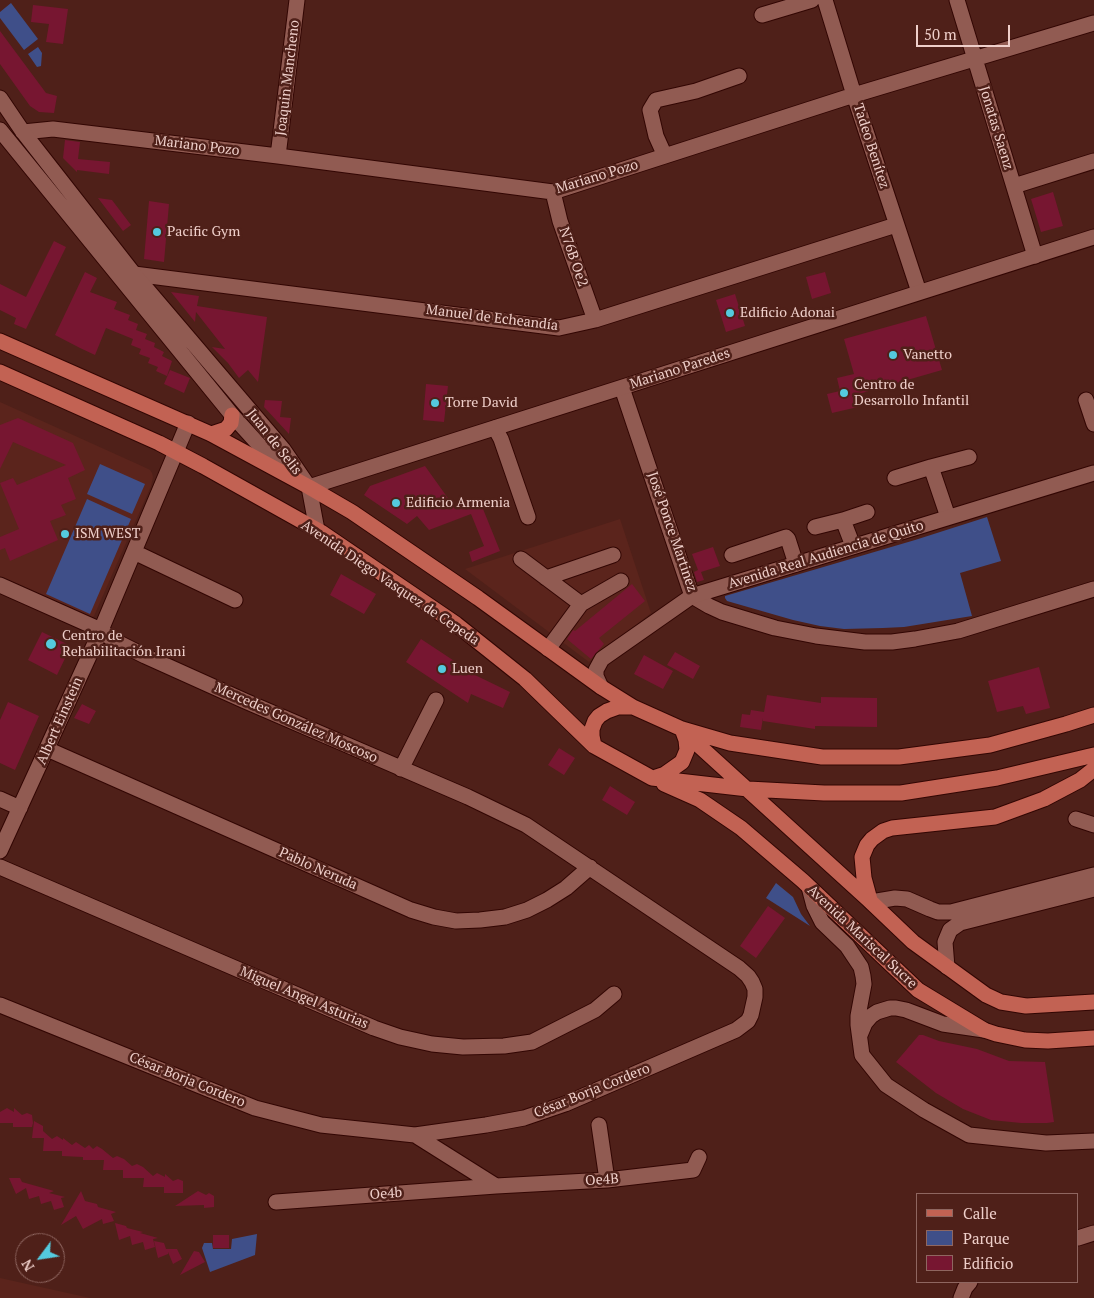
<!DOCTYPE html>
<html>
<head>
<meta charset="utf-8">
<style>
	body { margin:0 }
	#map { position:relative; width:1094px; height:1298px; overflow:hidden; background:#4f2019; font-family:"PT Serif",serif }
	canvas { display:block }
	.legend { position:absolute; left:916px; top:1193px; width:162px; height:90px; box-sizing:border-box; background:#4f2019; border:1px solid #8f6660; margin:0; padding:6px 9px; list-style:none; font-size:15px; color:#efcfca }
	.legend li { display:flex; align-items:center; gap:10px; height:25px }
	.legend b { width:25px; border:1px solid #8f6660 }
	.north { position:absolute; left:15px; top:1233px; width:50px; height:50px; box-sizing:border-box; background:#4f2019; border:1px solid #8f6660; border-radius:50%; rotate:239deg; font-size:14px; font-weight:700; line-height:20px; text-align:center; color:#efcfca }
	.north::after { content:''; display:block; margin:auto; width:18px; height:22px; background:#54cade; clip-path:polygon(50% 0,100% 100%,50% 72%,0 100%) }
	.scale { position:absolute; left:916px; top:25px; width:94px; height:22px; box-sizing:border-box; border:2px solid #efcfca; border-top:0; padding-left:6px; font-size:15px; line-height:18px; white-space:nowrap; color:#efcfca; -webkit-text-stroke:4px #4f2019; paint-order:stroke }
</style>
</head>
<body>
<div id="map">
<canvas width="1094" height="1298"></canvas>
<ul class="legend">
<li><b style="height:6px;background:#c26253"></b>Calle</li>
<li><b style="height:14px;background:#3f4f89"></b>Parque</li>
<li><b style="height:14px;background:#771631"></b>Edificio</li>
</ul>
<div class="north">N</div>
<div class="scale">50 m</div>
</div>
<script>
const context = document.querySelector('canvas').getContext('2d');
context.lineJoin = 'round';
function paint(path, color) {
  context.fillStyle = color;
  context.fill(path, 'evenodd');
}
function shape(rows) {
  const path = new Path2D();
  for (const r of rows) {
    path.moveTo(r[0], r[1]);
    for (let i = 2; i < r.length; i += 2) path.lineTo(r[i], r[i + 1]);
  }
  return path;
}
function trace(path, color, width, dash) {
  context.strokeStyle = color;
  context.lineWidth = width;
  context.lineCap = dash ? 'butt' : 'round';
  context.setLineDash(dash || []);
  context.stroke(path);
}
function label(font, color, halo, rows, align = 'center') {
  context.font = font + ' "PT Serif",serif';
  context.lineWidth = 5;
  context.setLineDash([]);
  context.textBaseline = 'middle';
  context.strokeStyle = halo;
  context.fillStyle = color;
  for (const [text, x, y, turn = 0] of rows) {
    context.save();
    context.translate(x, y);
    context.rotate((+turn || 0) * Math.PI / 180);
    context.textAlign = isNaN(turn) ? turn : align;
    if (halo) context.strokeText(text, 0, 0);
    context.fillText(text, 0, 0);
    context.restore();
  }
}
paint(shape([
	[0,402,144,467,150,470,152,473,153,477,151,486,94,616,91,618,87,618,0,577],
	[620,519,651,613,589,662,465,569],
	[0,1278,90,1298,93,1298,0,1298]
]), '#5b241c');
paint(shape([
	[11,3,38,39,24,50,0,18,0,12],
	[38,47,42,53,41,66,37,67,28,54],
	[100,464,145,484,132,514,87,494],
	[87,499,131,519,90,614,46,594],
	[987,517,1001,561,960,573,972,616,904,627,883,628,844,629,820,626,793,620,727,601,725,598,725,596,915,540],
	[776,883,793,897,801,914,810,926,766,898],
	[257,1234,255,1255,210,1272,202,1248,204,1243,212,1243,213,1249,231,1249,232,1239]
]), '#3f4f89');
paint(shape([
	[33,5,68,9,63,44,46,42,49,24,31,22],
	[0,31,46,93,57,96,54,113,39,112,30,106,0,64],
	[65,140,80,142,78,159,110,162,109,174,77,170,77,172,63,158],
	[1053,192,1063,226,1041,232,1031,199],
	[98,198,112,200,131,225,123,231],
	[149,201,169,204,164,262,144,259],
	[54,241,66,247,26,329,14,324,16,318,0,310,0,284,26,297],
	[85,272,97,278,90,292,117,302,114,309,130,315,128,320,138,324,136,330,147,334,145,339,155,343,154,347,164,352,162,356,172,361,167,376,156,371,158,367,148,363,150,358,139,354,141,349,131,345,133,339,106,328,95,355,80,348,55,335],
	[825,272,831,293,812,299,806,277],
	[171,292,199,296,197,306,267,317,258,382,248,370,239,378,228,363,212,347,225,349,196,312,195,322],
	[735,294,745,326,726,332,716,300],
	[926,316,942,370,855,395,858,407,832,413,827,394,840,391,837,378,854,374,844,339],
	[170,370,190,378,184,393,164,384],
	[426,384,448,386,444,422,423,420],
	[265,400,282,401,280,417,291,418,289,434,264,407],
	[18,418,73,443,85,470,68,478,76,499,61,505,66,515,50,521,58,540,10,561,5,548,0,550,0,537,19,529,0,483,13,478,17,485,66,465,13,442,0,469,0,425],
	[425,466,455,508,479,499,500,551,472,562,469,552,484,546,471,514,429,530,417,516,407,524,364,495,370,486],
	[713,547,720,566,701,572,704,580,697,582,694,572,698,570,692,554],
	[341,574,376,594,364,614,330,595],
	[632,584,645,601,599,638,604,644,591,659,567,639,573,630,575,631],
	[42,632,71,646,57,675,28,660],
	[421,639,477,676,510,692,503,708,471,694,468,703,406,662],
	[675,652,700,666,693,679,667,665],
	[644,655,673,671,663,689,634,674],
	[1039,667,1050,708,1026,714,1023,706,997,712,988,681],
	[767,695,821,703,821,697,877,698,877,727,815,726,815,729,763,721,763,718,761,730,740,727,742,714,750,715,751,710,764,712],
	[8,702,39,716,15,770,0,763,0,720],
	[82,704,96,711,89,724,74,718],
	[559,748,575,758,564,775,548,765],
	[610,786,635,802,627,815,602,800],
	[768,906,785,918,756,958,740,946],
	[919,1035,923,1035,939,1041,977,1049,1009,1061,1045,1062,1054,1122,1047,1123,1021,1123,991,1120,963,1109,936,1093,896,1062],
	[7,1108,14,1112,14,1108,22,1115,27,1113,32,1115,33,1123,32,1127,13,1127,13,1123,0,1123,0,1112],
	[34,1121,43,1126,43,1131,52,1139,57,1136,63,1140,63,1138,72,1145,76,1142,85,1148,89,1145,93,1149,97,1146,102,1149,113,1158,117,1156,124,1159,132,1166,137,1164,143,1167,153,1176,157,1173,165,1177,165,1174,173,1181,178,1179,183,1181,183,1187,184,1187,183,1187,183,1193,164,1193,164,1187,143,1187,144,1178,123,1178,123,1170,103,1170,104,1160,83,1160,83,1157,62,1156,62,1151,43,1151,44,1138,32,1138],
	[9,1178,20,1178,22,1182,54,1191,49,1193,65,1197,61,1198,64,1207,54,1210,51,1201,41,1204,39,1196,29,1199,26,1188,16,1194],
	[81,1191,85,1201,97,1204,98,1207,116,1212,111,1214,114,1221,103,1224,102,1219,83,1229,76,1216,61,1225],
	[198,1191,206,1195,209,1193,214,1196,214,1207,204,1208,204,1205,175,1206],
	[115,1223,126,1226,127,1228,143,1232,140,1233,158,1238,153,1239,155,1247,145,1250,143,1242,132,1245,130,1236,119,1240],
	[213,1235,229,1235,229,1248,213,1248],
	[154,1241,164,1243,166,1249,177,1249,182,1259,173,1264,168,1252,168,1254,158,1258],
	[194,1251,199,1252,205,1262,180,1275]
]), '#771631');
const minor = shape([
	[825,0,854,95,919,292],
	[957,0,1035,256],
	[762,15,812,0],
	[23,132,53,129,278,156,553,192,854,95,1094,23],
	[278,156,297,0],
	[665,156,656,136,650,110,656,100,696,91,739,76],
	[1014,186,1094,161],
	[553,192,560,221,595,320],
	[134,274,559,328,595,320,896,225],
	[622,388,692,596,709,606,722,612,775,628,816,636,865,642,892,642,915,639,958,631,1094,589],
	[1086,400,1094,424],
	[495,428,501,439,528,517],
	[931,467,948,517],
	[895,478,931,467,969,457],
	[843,520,853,546],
	[815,527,843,520,867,512],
	[134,552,235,600],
	[732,555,786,537,788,539,796,564],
	[521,559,581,604],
	[546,578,613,555],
	[0,585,101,630,113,640,145,656,245,701,468,797,526,825,739,968,748,976,752,982,755,989,755,997,751,1015,748,1021,736,1030,565,1104,524,1118,486,1125,415,1135,321,1125,255,1108,0,1005],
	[548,649,581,604,621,581],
	[47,749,411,910,434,917,456,921,480,920,505,917,527,910,547,900,566,888,590,867],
	[401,769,436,700],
	[0,799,20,808],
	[1076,819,1094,825],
	[0,851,101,630,188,423],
	[0,867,374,1028,400,1037,432,1044,463,1047,504,1046,532,1042,595,1010,614,994],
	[809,887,814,906,822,922,847,946,861,967,863,976,864,984,858,1016,858,1025,862,1055,886,1085,924,1110,969,1135,1046,1143,1094,1141],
	[871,902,895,898,907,899,930,909,938,912,951,912,1094,875],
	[947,967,945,942,950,930,960,923,1094,889],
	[860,1035,865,1023,871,1016,877,1012,890,1008,896,1008,906,1010,943,1024,984,1030],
	[599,1125,607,1180],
	[415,1135,496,1186],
	[276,1202,496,1186,607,1180,693,1170,699,1157],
	[1078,1238,1094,1233],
	[961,1298,965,1288,970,1282]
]);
const secondary = shape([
	[0,98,23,132,134,274,283,449,309,487,317,530],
	[0,130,232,415,271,458,286,469],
	[309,487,1094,237],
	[601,687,596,676,596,670,602,659,692,596,1094,473]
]);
const primary = shape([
	[0,341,211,434,309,487,352,512,478,598,601,687,633,707,682,729,730,743,822,757,899,757,990,745,1066,724,1094,715],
	[0,372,159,443,203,466,321,532,456,624,525,679,594,746,652,778,748,789,824,793,901,793,997,778,1094,755],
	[211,434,226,429,231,423,232,415],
	[684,732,871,902,913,942,986,995,1001,1002,1026,1006,1094,1002],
	[594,746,592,736,592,729,595,721,599,716,607,711,618,707,633,707],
	[656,777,665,774,682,762,687,750,686,740,682,729],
	[664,784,700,800,741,828,803,881,918,990,984,1030,996,1034,1025,1040,1048,1041,1094,1038],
	[870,900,864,878,862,857,867,845,872,839,883,831,892,828,995,817,1044,799,1080,780,1094,769]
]);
trace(minor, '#320603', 17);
trace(secondary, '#320603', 17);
trace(primary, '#320603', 17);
trace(minor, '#915b52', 15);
trace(secondary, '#915b52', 15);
trace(primary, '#c26253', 15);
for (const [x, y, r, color] of [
	[157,232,5,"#54cade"],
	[730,313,5,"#54cade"],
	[893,355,5,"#54cade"],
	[844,393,5,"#54cade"],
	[435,403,5,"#54cade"],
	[396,503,5,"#54cade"],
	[65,534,5,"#54cade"],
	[51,644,6,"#54cade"],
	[442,669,5,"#54cade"]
]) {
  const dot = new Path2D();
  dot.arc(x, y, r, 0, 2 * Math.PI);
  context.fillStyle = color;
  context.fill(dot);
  trace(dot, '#4f2019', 2);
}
label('14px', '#efcfca', '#4f2019', [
	["Joaquin Mancheno",288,78,-83],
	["Jonatas Saenz",996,128,73],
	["Mariano Pozo",197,146,7],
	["Tadeo Benítez",871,146,72],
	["Mariano Pozo",597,177,-17],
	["N76B Oe2",573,257,71],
	["Manuel de Echeandía",492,318,7],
	["Mariano Paredes",680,369,-18],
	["Juan de Selis",274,442,52],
	["José Ponce Martinez",672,532,71],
	["Avenida Real Audiencia de Quito",826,555,-17],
	["Avenida Diego Vasquez de Cepeda",390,583,34],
	["Albert Einstein",60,721,-66],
	["Mercedes González Moscoso",296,723,24],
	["Pablo Neruda",318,869,24],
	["Avenida Mariscal Sucre",862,937,43],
	["Miguel Angel Asturias",304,998,23],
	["César Borja Cordero",187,1080,22],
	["César Borja Cordero",592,1091,-22],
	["Oe4B",602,1180,-4],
	["Oe4b",386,1194,-4]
]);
label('14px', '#efcfca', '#4f2019', [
	["Pacific Gym",167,232],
	["Edificio Adonai",740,313],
	["Vanetto",903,355],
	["Centro de",854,385],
	["Desarrollo Infantil",854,401],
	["Torre David",445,403],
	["Edificio Armenia",406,503],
	["ISM WEST",75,534],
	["Centro de",62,636],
	["Rehabilitación Irani",62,652],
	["Luen",452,669]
], 'left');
</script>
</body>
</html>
